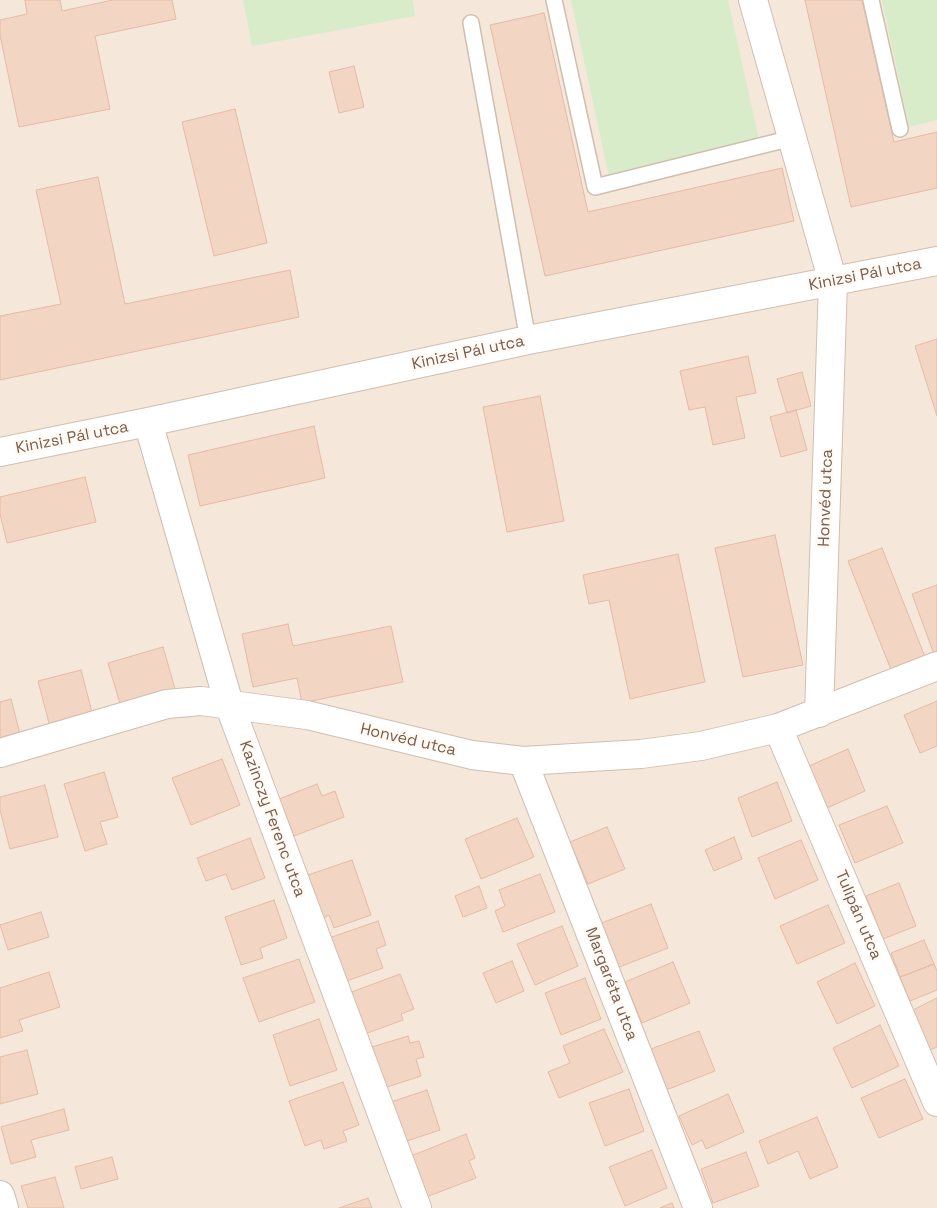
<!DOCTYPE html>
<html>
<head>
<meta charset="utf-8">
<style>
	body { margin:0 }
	canvas { display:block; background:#fdf6ec }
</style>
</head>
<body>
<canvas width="937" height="1208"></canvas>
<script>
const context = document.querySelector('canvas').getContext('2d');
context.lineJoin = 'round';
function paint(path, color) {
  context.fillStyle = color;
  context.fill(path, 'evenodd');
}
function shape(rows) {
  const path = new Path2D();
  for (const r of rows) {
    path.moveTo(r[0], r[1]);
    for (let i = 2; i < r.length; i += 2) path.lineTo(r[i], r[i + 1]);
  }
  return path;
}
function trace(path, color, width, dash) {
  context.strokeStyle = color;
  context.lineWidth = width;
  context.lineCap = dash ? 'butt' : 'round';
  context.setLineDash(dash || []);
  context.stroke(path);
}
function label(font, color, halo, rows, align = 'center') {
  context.font = font + ' "Space Grotesk",sans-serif';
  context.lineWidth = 5;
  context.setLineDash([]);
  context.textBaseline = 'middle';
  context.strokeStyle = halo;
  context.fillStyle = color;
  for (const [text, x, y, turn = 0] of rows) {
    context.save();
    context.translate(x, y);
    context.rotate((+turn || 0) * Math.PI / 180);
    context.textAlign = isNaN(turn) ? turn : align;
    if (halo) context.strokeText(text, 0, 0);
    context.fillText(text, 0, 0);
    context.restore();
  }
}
paint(shape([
	[0,0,937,0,937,1208,0,1208]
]), '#f5e8da');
paint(shape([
	[243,0,413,0,415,16,252,46],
	[571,0,728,0,760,144,609,177],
	[882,0,937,0,937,120,909,127]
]), '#d8ecc9');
const building = shape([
	[25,0,60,0,62,11,113,0,172,0,176,19,95,36,110,109,19,127,0,35,0,20,27,14,25,0],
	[805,0,862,0,894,142,937,132,937,188,851,207,805,0],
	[544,13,588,212,782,168,794,221,545,276,490,25,544,13],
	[354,66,364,107,339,113,329,72,354,66],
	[235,109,267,243,214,256,182,122,235,109],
	[98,177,125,304,290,270,299,317,0,380,0,316,61,304,36,190,98,177],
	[937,339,937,416,915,346,937,339],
	[748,356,756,393,736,397,745,438,713,445,705,407,689,410,680,371,748,356],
	[802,372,811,406,787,413,777,379,802,372],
	[540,396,564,521,507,532,483,407,540,396],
	[796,410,807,450,781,457,770,417,796,410],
	[314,426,325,478,200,506,188,455,314,426],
	[85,477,96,522,7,543,0,514,0,497,85,477],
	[775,535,803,665,743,677,715,548,775,535],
	[882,548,927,662,893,675,848,561,882,548],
	[678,554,705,682,630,699,609,600,589,604,583,575,678,554],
	[937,585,937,656,935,657,912,594,937,585],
	[288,624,293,646,391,626,403,682,302,703,297,678,253,687,242,634,288,624],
	[163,647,176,692,121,707,108,663,163,647],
	[81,670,93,716,50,727,38,681,81,670],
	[11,699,22,742,0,748,0,702,11,699],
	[937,701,937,746,920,753,904,715,937,701],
	[848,749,865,791,827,808,809,766,848,749],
	[222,759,240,805,191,825,172,778,222,759],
	[104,772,118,817,100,822,107,844,85,851,64,784,104,772],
	[777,782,792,821,752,837,738,798,777,782],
	[317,784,322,796,335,791,344,817,294,836,279,799,317,784],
	[45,785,58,837,10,849,0,810,0,797,45,785],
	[887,806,903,843,855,863,839,825,887,806],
	[517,818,534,857,481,879,465,839,517,818],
	[607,827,625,869,588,884,570,842,607,827],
	[734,837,742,859,714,871,705,850,734,837],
	[250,838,265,878,232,890,226,874,206,881,197,858,250,838],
	[801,840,818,880,775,899,758,858,801,840],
	[352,860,371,915,334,928,329,915,323,918,308,875,352,860],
	[540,874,555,912,503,932,495,911,505,906,499,890,540,874],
	[899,883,916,926,883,939,866,896,899,883],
	[479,886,487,908,463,917,455,896,479,886],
	[274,900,287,938,260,948,263,958,241,965,225,917,274,900],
	[651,904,668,948,617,968,599,924,651,904],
	[828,905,845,943,797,964,780,926,828,905],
	[41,912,49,937,8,950,0,925,41,912],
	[378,921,386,945,376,949,383,968,344,982,329,938,378,921],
	[562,926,578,966,535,985,517,944,562,926],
	[924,940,934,964,900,977,891,953,924,940],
	[299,959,315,1002,259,1022,243,978,299,959],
	[512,961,524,991,496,1003,483,973,512,961],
	[673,962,690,1003,642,1023,625,982,673,962],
	[855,963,875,1006,837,1024,817,982,855,963],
	[934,964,937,971,937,990,910,1001,900,977,934,964],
	[49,972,60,1007,19,1020,23,1031,0,1038,0,988,49,972],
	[400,974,414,1009,401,1014,403,1020,365,1034,349,993,400,974],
	[585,978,601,1019,561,1035,545,993,585,978],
	[937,998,937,1047,930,1050,911,1011,937,998],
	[319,1019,337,1070,290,1086,273,1035,319,1019],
	[880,1025,899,1066,852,1088,833,1048,880,1025],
	[604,1029,623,1072,559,1098,548,1072,570,1063,563,1046,604,1029],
	[699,1031,715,1071,666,1090,651,1049,699,1031],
	[408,1036,410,1043,419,1041,424,1057,416,1059,421,1076,384,1088,372,1047,408,1036],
	[27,1050,38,1094,0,1104,0,1057,27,1050],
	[905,1079,923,1119,879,1138,861,1098,905,1079],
	[343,1082,359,1125,343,1131,347,1141,324,1149,321,1140,305,1146,289,1101,343,1082],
	[629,1089,644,1131,605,1146,589,1103,629,1089],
	[427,1090,440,1130,404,1142,391,1102,427,1090],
	[728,1094,744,1132,706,1149,702,1140,692,1145,679,1116,728,1094],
	[64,1109,69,1130,31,1140,36,1157,11,1164,1,1127,64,1109],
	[817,1117,838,1167,810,1179,798,1151,768,1164,759,1141,817,1117],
	[466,1134,475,1158,469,1161,476,1178,426,1197,411,1156,466,1134],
	[652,1150,667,1188,625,1206,609,1167,652,1150],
	[746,1152,759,1186,713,1203,701,1169,746,1152],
	[112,1157,118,1179,81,1189,75,1167,112,1157],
	[55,1177,64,1208,28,1208,21,1186,55,1177],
	[368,1198,372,1208,339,1208,368,1198],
	[672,1203,674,1208,660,1208,672,1203]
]);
paint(building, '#f3d5c3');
trace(building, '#e6bba3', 1);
const service = shape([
	[554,0,595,187,792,138],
	[871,0,900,129],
	[471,23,528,340]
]);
const minor = shape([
	[753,0,833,282,819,713],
	[148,422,229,704,417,1208],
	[0,452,148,422,528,340,937,261],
	[778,728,937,1102],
	[0,753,167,704,201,701,307,715,472,755,523,761,641,754,701,746,778,728,937,666],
	[523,761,698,1208],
	[0,1195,4,1208]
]);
trace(service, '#d1beb0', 18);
trace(minor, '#d1beb0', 30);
trace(service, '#fff', 15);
trace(minor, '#fff', 28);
label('16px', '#7a5c4d', '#fffaf3', [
	["Kinizsi Pál utca",865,275,-11],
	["Kinizsi Pál utca",468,353,-12],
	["Kinizsi Pál utca",72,438,-11],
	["Honvéd utca",826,498,-88],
	["Honvéd utca",408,740,13],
	["Kazinczy Ferenc utca",272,819,70],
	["Tulipán utca",858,915,67],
	["Margaréta utca",611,984,69]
]);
</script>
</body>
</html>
